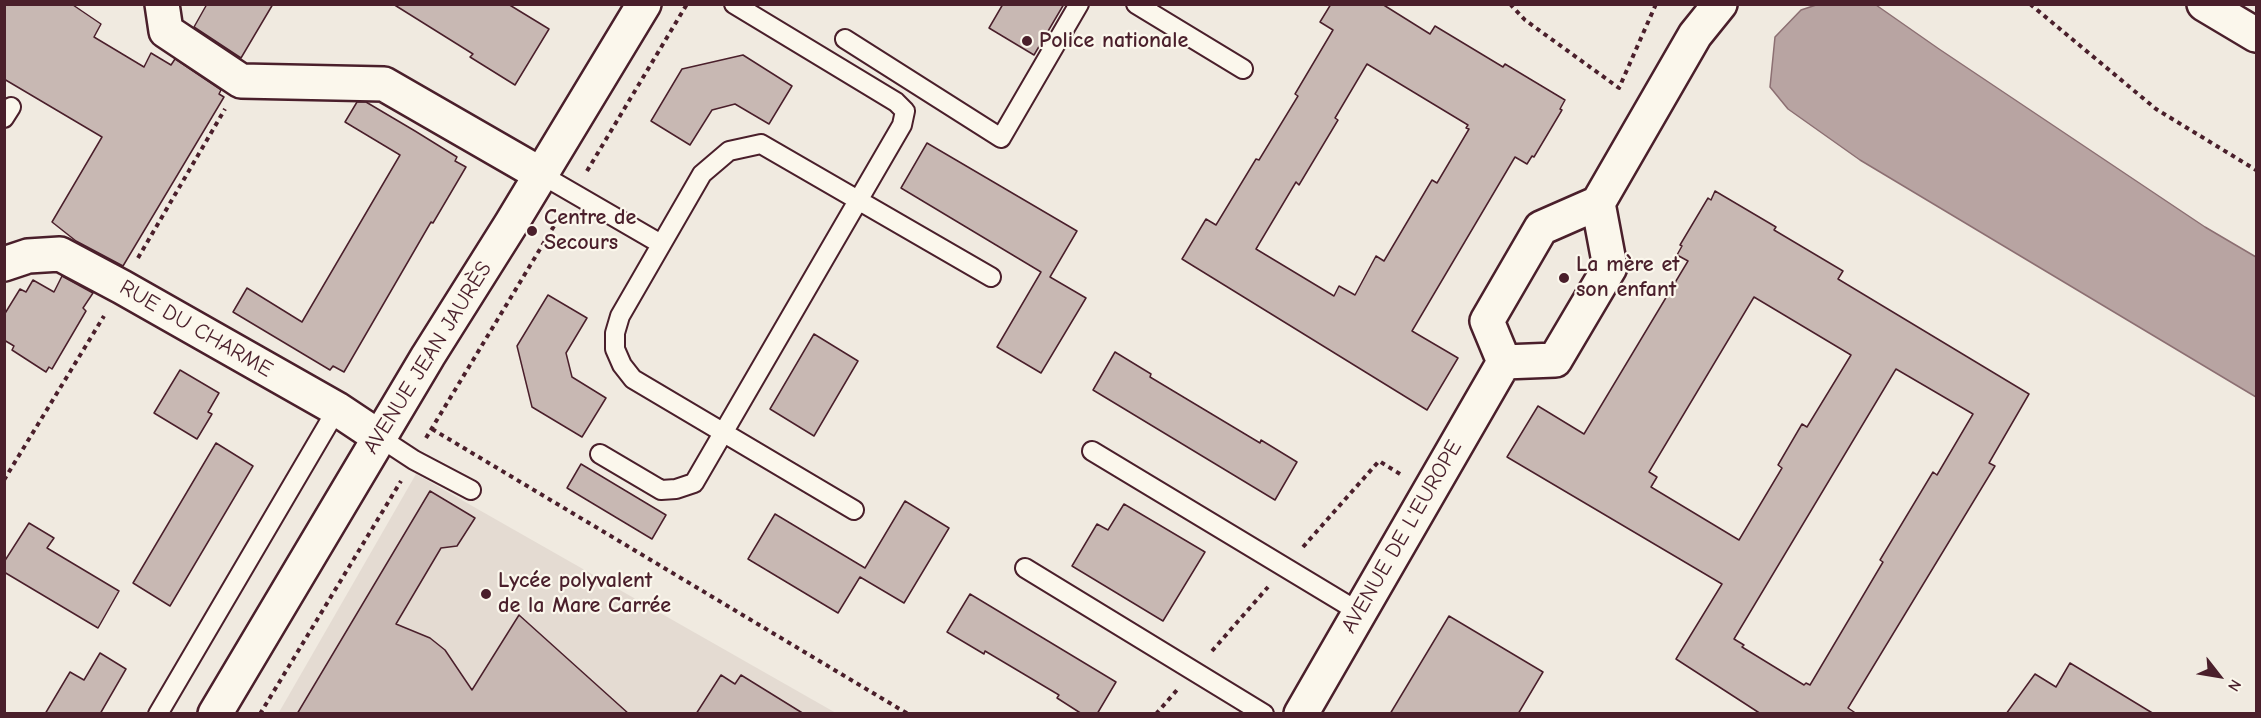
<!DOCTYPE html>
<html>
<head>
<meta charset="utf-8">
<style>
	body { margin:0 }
	#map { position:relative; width:2261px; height:718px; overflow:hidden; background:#f0eae0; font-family:"Comic Neue",sans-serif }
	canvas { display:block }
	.frame { position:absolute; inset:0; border:6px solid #4a1f2b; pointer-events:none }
	.north { position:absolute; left:2189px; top:646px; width:60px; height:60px; -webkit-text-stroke:4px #fbf7ec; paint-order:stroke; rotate:121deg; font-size:16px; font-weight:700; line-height:24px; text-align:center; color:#4a1f2b }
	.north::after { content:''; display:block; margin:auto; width:21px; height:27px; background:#4a1f2b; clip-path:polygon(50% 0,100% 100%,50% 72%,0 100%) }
</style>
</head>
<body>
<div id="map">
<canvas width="2261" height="718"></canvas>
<div class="frame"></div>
<div class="north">N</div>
</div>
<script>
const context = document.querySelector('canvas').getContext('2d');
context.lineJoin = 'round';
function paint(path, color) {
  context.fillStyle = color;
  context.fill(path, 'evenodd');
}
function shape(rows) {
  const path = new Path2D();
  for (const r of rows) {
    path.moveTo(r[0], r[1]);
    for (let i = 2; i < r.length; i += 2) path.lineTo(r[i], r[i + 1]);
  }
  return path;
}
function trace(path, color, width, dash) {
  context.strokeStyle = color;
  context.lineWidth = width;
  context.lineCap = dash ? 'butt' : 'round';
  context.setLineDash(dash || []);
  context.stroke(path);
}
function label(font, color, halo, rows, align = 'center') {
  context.font = font + ' "Comic Neue",sans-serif';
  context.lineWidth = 4.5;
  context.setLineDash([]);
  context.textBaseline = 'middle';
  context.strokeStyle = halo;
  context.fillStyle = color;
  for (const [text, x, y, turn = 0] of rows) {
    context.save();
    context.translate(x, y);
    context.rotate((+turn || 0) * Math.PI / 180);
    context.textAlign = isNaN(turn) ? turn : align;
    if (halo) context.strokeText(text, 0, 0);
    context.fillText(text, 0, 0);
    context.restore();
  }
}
paint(shape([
	[416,474,836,713,278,714]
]), '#e4dbd2');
const water = shape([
	[1819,4,1876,5,1939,49,2205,227,2256,257,2256,397,1860,160,1788,109,1770,87,1775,37,1801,10,1819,4]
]);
paint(water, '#b8a4a2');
trace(water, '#8c6f72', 1.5);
const building = shape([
	[4,4,73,5,101,24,94,37,144,67,151,53,171,65,175,59,221,90,219,94,224,97,123,266,76,241,52,222,102,137,4,79,4,4],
	[207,4,273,4,241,58,194,27,207,4],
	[393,4,508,4,549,29,515,85,470,57,473,54,393,4],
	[1003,4,1064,4,1034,55,989,28,1003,4],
	[1331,4,1382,4,1430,34,1435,26,1503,67,1505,64,1565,100,1560,109,1562,110,1534,157,1532,156,1527,164,1515,157,1412,331,1458,358,1427,410,1182,259,1206,219,1216,225,1256,159,1259,160,1298,96,1295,94,1333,30,1320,22,1331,4],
	[1367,64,1468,125,1466,128,1469,129,1437,183,1432,180,1384,261,1376,256,1355,295,1339,286,1334,296,1256,249,1296,182,1299,185,1338,120,1335,118,1367,64],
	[743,55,792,86,769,124,735,104,712,110,690,145,651,121,682,69,743,55],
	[357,102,366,102,415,131,457,157,455,161,466,167,433,223,431,222,344,372,333,366,330,370,233,312,247,288,302,322,400,155,345,122,357,102],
	[927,143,1077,231,1050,277,1086,298,1041,373,997,347,1041,272,901,188,927,143],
	[1715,191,1776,227,1774,230,1843,271,1838,279,2029,394,1989,463,1995,466,1848,708,1857,714,1761,714,1676,659,1722,584,1507,457,1538,406,1584,434,1688,261,1677,255,1682,246,1680,245,1708,198,1711,200,1715,191],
	[1754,297,1851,355,1807,427,1802,424,1778,465,1782,468,1739,540,1651,487,1657,477,1649,472,1754,297],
	[1896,369,1973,414,1937,475,1933,472,1880,560,1883,562,1810,685,1806,683,1804,685,1742,647,1744,645,1734,639,1896,369],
	[62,276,93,293,83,308,86,311,52,369,49,367,46,372,12,350,14,346,4,340,4,315,20,289,26,292,33,280,54,292,62,276],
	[548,295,587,318,566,353,572,377,606,398,582,437,532,407,517,346,548,295],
	[814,334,858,361,814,436,770,409,814,334],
	[1115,352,1151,374,1150,377,1260,443,1261,440,1297,462,1275,500,1093,390,1115,352],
	[180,370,219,393,208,412,212,414,197,439,154,413,180,370],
	[216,443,253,466,170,606,133,583,216,443],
	[581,464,666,515,652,539,567,488,581,464],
	[430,491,475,518,457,546,441,548,396,624,430,638,445,650,472,690,519,615,629,714,297,714,430,491],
	[905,501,949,528,904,603,860,577,838,613,748,559,775,514,865,568,905,501],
	[1124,504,1205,552,1163,621,1072,566,1097,524,1108,530,1124,504],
	[29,523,54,538,47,548,119,591,98,628,4,572,4,562,29,523],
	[970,594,1116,682,1097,714,1082,714,1057,698,1059,695,985,651,984,654,947,632,970,594],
	[1449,616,1543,672,1518,714,1390,714,1449,616],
	[100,653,126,669,100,714,45,714,70,672,84,680,100,653],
	[2070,663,2154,714,2006,714,2035,674,2056,687,2070,663],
	[721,675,735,684,741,675,804,714,696,714,721,675]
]);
paint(building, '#c8b8b3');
trace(building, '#4a1f2b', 1.5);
const lane = shape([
	[1136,4,1243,69],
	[845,39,1001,138,1079,4],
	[4,118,11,107],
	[542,175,661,244],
	[379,437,414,460,471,490],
	[1092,451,1359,612],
	[600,454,661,490,676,489,694,483,902,125,905,111,896,102,734,4],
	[854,510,633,379,622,365,615,349,615,333,620,316,702,174,729,151,761,144,991,277],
	[1025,568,1264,714],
	[158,714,337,409]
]);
const street = shape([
	[162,4,166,31,241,81,384,84,542,175],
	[4,264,28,256,60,254,122,287,337,409,379,437],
	[1504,362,1487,321,1541,228,1598,203,1695,35,1720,4],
	[1504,362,1555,360,1610,267,1598,203],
	[1301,714,1504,362]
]);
const secondary = shape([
	[215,714,428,356,511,224,644,4]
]);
const primary = shape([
	[2204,4,2256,35]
]);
trace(lane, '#4a1f2b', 22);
trace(street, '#4a1f2b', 38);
trace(secondary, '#4a1f2b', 38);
trace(primary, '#4a1f2b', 38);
trace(shape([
	[1510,4,1525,20,1619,88,1656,4],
	[2030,4,2156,109,2256,170],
	[587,171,687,4],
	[138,258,225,109],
	[432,429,908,714],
	[426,438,560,216],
	[4,480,104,316],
	[1303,547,1379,461,1400,474],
	[1212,651,1268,587],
	[260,714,401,481],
	[1156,714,1177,690]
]), '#4a1f2b', 4, [4.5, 4.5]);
trace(lane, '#fbf7ec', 18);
trace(street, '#fbf7ec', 33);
trace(secondary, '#fbf7ec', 33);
trace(primary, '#fbf7ec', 33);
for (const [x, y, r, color] of [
	[1027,41,6,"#4a1f2b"],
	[532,231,6,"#4a1f2b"],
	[1564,278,6,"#4a1f2b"],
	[486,594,6,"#4a1f2b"]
]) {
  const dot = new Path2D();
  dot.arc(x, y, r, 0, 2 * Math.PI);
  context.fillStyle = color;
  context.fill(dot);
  trace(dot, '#fbf7ec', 2);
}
label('bold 22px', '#4a1f2b', '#fbf7ec', [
	["Police nationale",1039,41],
	["Centre de",544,218],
	["Secours",544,243],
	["La mère et",1576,265],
	["son enfant",1576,290],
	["Lycée polyvalent",498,581],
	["de la Mare Carrée",498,606]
], 'left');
label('22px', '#4a1f2b', '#fbf7ec', [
	["RUE DU CHARME",196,329,30],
	["AVENUE JEAN JAURÈS",428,358,-58],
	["AVENUE DE L'EUROPE",1402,537,-60]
]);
</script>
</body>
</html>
